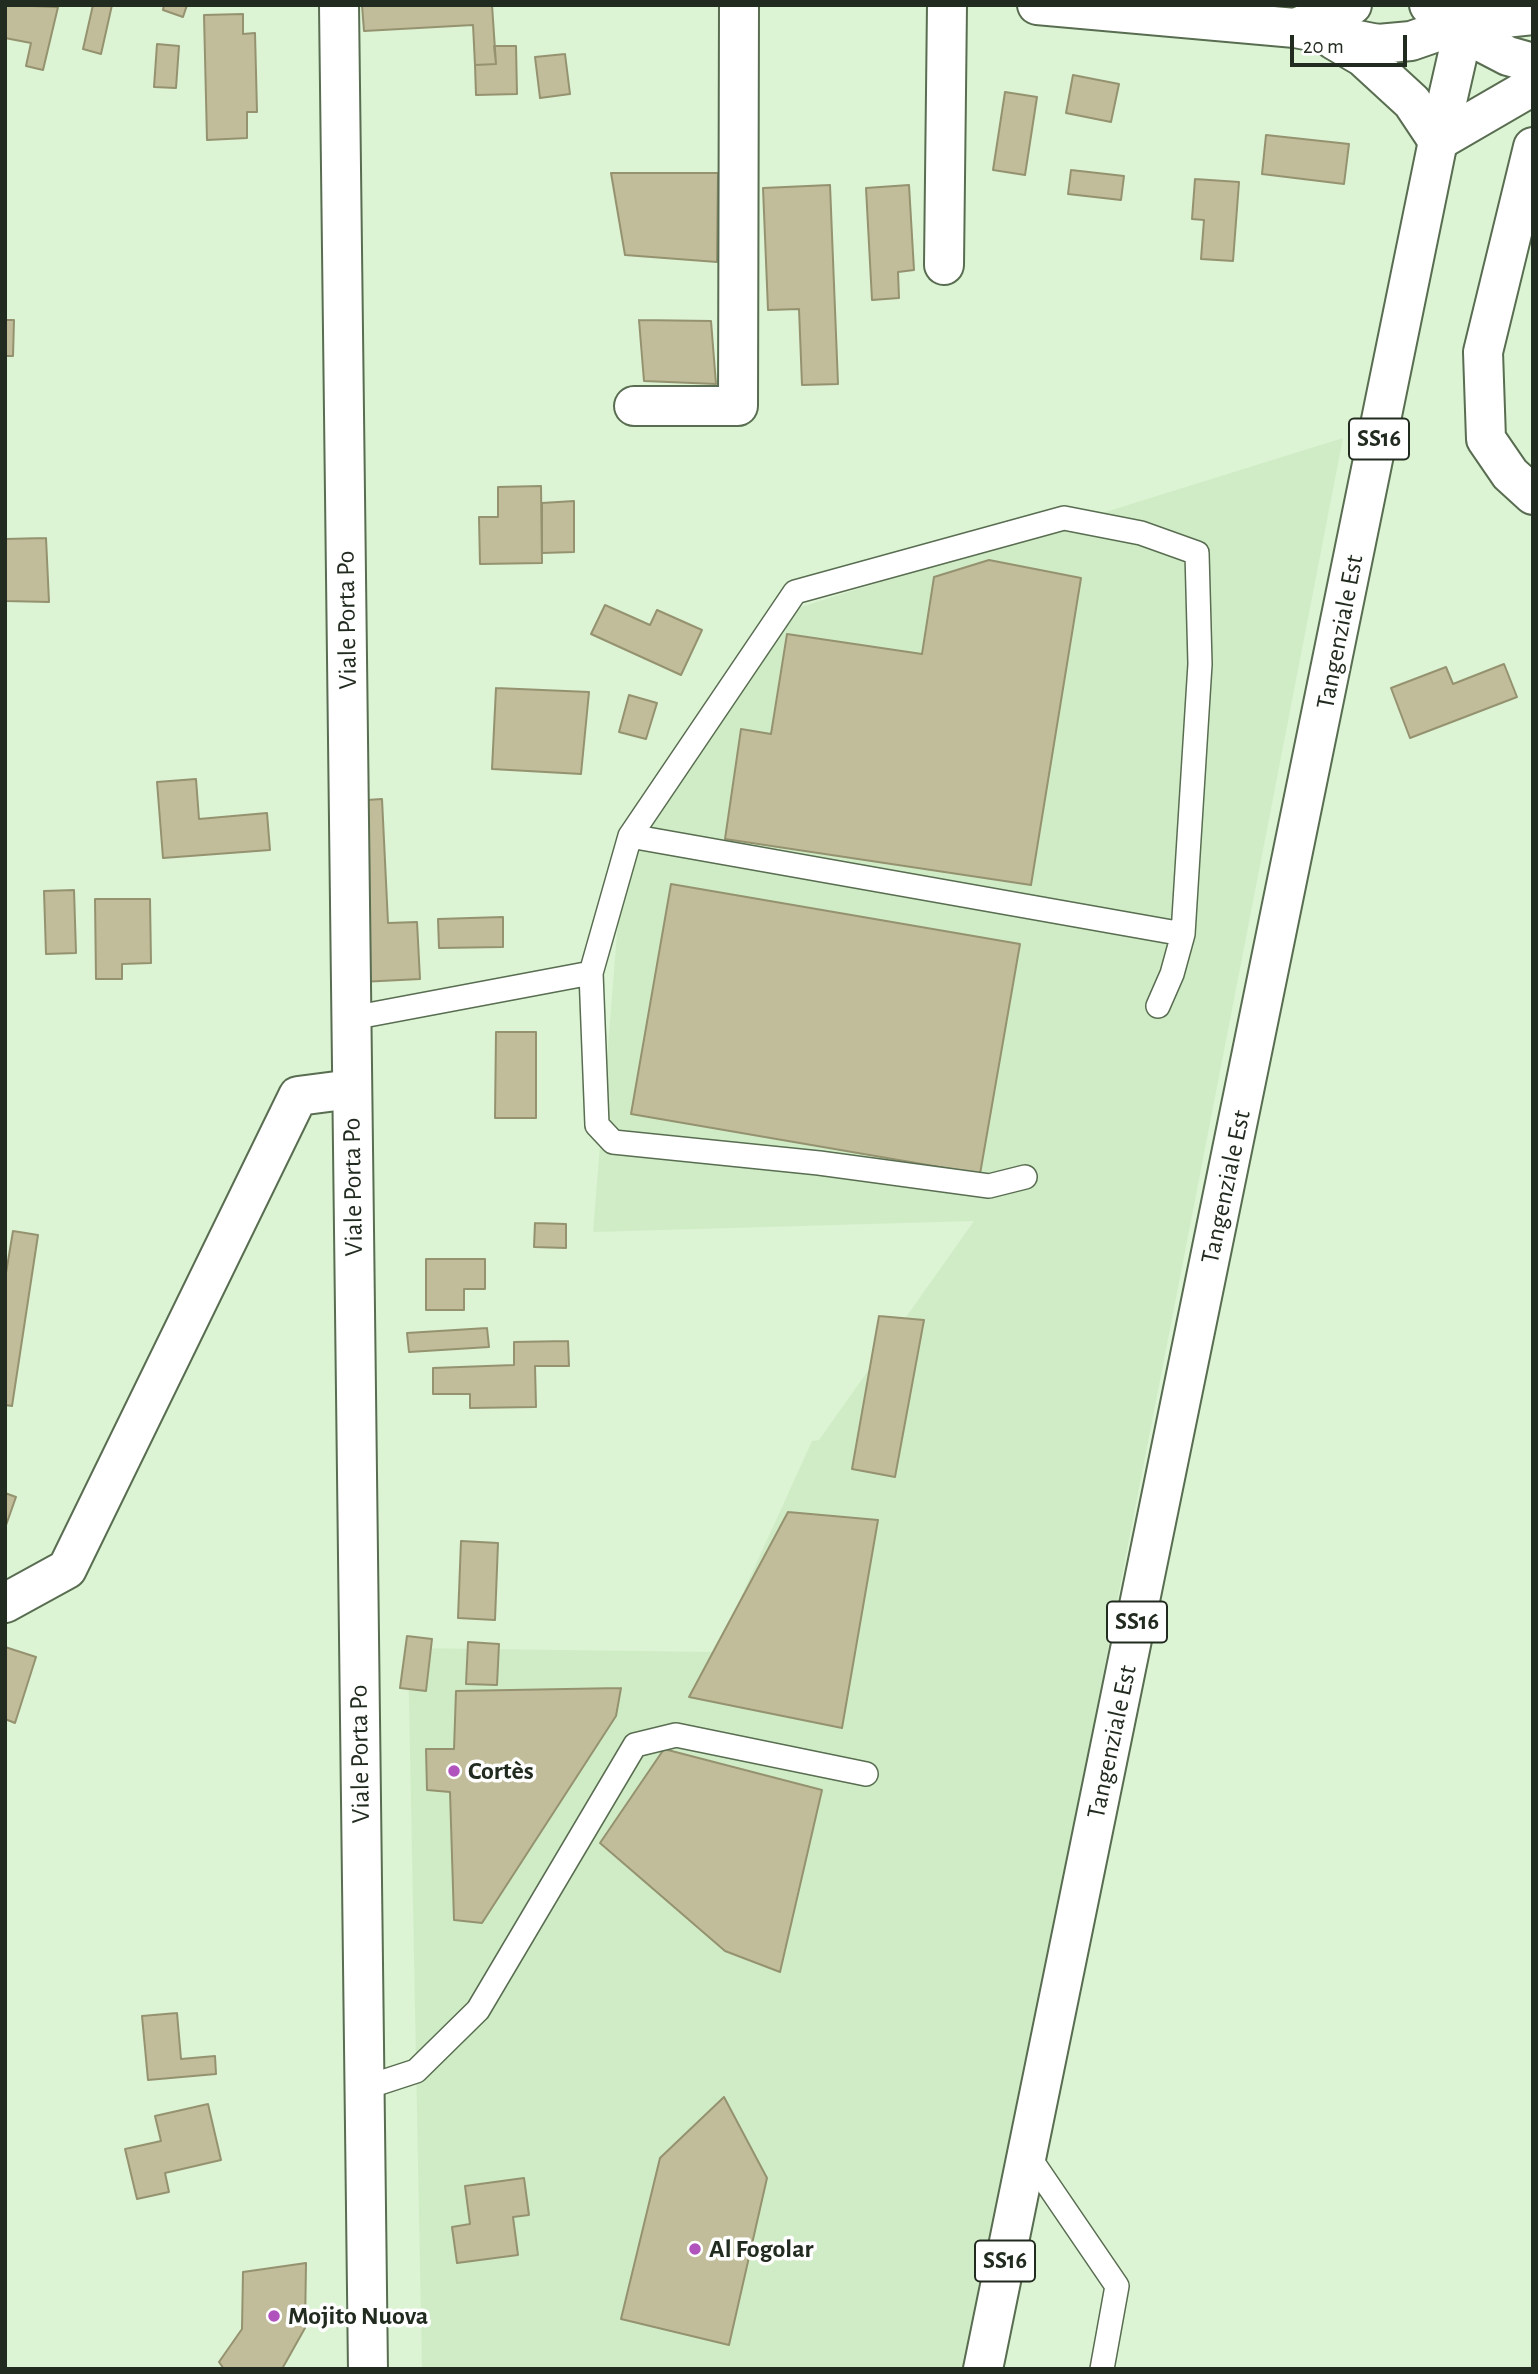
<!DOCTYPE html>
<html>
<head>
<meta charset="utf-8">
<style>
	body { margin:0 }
	#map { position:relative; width:1538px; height:2374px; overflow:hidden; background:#dcf3d4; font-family:"Alegreya Sans",sans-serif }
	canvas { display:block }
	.frame { position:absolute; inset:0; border:7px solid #222b1f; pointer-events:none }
	.scale { position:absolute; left:1290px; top:35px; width:117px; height:32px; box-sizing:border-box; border:4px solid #222b1f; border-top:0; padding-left:9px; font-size:21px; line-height:24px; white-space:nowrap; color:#222b1f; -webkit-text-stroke:5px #fff; paint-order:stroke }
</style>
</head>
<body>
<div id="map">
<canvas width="1538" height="2374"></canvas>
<div class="frame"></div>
<div class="scale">20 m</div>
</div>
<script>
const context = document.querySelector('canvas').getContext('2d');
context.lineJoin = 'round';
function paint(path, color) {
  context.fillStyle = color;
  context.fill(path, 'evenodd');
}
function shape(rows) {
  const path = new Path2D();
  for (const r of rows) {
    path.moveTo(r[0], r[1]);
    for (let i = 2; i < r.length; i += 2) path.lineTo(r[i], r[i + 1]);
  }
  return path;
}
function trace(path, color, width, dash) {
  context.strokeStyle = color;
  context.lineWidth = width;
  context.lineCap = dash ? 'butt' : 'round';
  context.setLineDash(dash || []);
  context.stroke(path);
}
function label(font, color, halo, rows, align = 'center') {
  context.font = font + ' "Alegreya Sans",sans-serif';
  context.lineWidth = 7;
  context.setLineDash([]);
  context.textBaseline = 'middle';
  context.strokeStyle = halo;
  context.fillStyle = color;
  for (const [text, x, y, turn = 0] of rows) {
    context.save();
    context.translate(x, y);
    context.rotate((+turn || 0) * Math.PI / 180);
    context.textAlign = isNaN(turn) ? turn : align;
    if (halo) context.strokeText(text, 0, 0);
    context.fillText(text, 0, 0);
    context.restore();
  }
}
paint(shape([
	[1343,438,968,2369,422,2369,408,1648,716,1652,812,1441,819,1440,974,1221,593,1232,622,872,762,619]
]), '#d0ecc6');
const building = shape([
	[5,5,58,7,43,70,26,66,31,43,5,38,5,5],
	[93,5,112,5,101,54,83,49,93,5],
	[164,5,187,5,183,17,163,10,164,5],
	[362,5,492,5,496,64,475,65,473,25,364,31,362,5],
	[243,14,243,34,255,33,257,112,247,112,247,138,207,140,204,15,243,14],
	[157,44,179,46,176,88,154,87,157,44],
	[494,46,516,46,517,94,476,95,475,65,496,64,494,46],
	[565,54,570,94,540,98,535,57,565,54],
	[1073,75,1119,84,1111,122,1066,113,1073,75],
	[1005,92,1037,97,1025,175,993,170,1005,92],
	[1266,135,1349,144,1344,184,1262,174,1266,135],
	[1071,170,1124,176,1121,200,1068,194,1071,170],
	[611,173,718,173,717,262,625,255,611,173],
	[1195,179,1239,182,1233,261,1201,259,1204,220,1192,219,1195,179],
	[830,185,838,384,802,385,799,309,768,310,763,188,830,185],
	[909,185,914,270,898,272,899,298,872,300,866,188,909,185],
	[5,320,14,320,13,356,5,356,5,320],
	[639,320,711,321,716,384,644,381,639,320],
	[541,486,542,563,480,564,479,517,498,517,498,487,541,486],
	[574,501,574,552,542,553,542,503,574,501],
	[46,538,49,602,5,601,5,539,46,538],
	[989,560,1081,578,1031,885,725,839,741,729,771,734,787,634,922,654,934,577,989,560],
	[605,605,650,625,657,610,702,630,681,675,591,634,605,605],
	[1504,664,1517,697,1410,738,1391,688,1446,667,1453,684,1504,664],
	[496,688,589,692,581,774,492,769,496,688],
	[629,695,657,703,646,739,619,732,629,695],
	[196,779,199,819,267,813,270,850,163,858,157,782,196,779],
	[382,799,388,923,417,922,420,979,361,982,352,801,382,799],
	[671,884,1020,944,980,1174,631,1114,671,884],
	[74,890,76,953,46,954,44,891,74,890],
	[95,899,150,899,151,963,122,964,122,979,96,979,95,899],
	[503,917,503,947,439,948,438,919,503,917],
	[496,1032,536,1032,536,1118,495,1118,496,1032],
	[535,1223,566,1224,566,1248,534,1247,535,1223],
	[13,1231,38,1235,12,1406,5,1405,5,1279,13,1231],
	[426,1259,485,1259,485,1289,464,1289,464,1310,426,1310,426,1259],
	[879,1316,924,1320,895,1477,852,1469,879,1316],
	[487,1328,489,1347,409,1352,407,1333,487,1328],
	[568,1341,569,1366,535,1366,536,1407,470,1408,470,1394,433,1394,433,1368,514,1365,514,1342,568,1341],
	[5,1493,16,1497,5,1528,5,1493],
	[788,1512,878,1520,842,1728,689,1697,788,1512],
	[461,1541,498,1543,495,1620,458,1618,461,1541],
	[407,1636,432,1639,426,1691,400,1688,407,1636],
	[468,1642,499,1644,497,1685,466,1684,468,1642],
	[5,1647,36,1657,15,1723,5,1719,5,1647],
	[621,1688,616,1716,482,1923,454,1920,450,1792,427,1790,426,1749,454,1749,456,1691,621,1688],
	[664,1749,822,1790,780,1972,725,1951,600,1843,664,1749],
	[177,2013,181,2059,215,2056,216,2074,148,2080,142,2016,177,2013],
	[724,2097,767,2178,729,2345,621,2319,660,2158,724,2097],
	[208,2104,221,2160,165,2173,169,2192,137,2199,125,2149,161,2141,155,2116,208,2104],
	[524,2178,529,2215,513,2217,518,2255,457,2263,452,2227,470,2224,465,2186,524,2178],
	[306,2263,305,2328,282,2369,224,2369,219,2362,242,2329,243,2272,306,2263]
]);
paint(building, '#c1bd9a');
trace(building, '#959270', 2);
const service = shape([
	[630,836,1183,934],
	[352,1018,591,973],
	[1025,1177,989,1186,819,1163,613,1142,597,1125,591,973,630,836,795,592,1064,518,1141,533,1197,553,1200,664,1183,934,1172,974,1158,1006],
	[364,2088,416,2071,478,2010,635,1745,676,1735,866,1774],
	[1027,2154,1117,2286,1102,2369]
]);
const minor = shape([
	[1533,147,1483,352,1486,439,1510,474,1533,495],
	[944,265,947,5],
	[634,406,738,406,739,5],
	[5,1603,67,1569,298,1096,352,1089]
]);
const tertiary = shape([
	[1037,5,1295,28,1378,44,1411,41,1466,22,1533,15],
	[1429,5,1466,22,1483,43,1508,56,1533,63],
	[1295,28,1352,5],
	[1334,40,1363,57,1412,102,1438,141,1533,86]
]);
const secondary = shape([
	[339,5,368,2369]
]);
const primary = shape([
	[983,2369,1438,141,1469,5]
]);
trace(service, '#596d51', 26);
trace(minor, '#596d51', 42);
trace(tertiary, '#596d51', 42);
trace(secondary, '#596d51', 42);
trace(primary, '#596d51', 42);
trace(service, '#fff', 23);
trace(minor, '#fff', 38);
trace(tertiary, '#fff', 38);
trace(secondary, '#fff', 38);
trace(primary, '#fff', 38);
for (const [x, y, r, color] of [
	[454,1771,7,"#b153bd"],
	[695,2249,7,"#b153bd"],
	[274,2316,7,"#b153bd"]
]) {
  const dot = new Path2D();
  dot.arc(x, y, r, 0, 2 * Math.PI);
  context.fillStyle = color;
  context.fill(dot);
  trace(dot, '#fff', 2.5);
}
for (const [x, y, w] of [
	[1379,439,60],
	[1137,1622,60],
	[1005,2261,60]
]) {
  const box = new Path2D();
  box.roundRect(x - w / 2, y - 20.5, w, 41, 5);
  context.fillStyle = '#fff';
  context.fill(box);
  trace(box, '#222b1f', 2);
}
label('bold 24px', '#222b1f', null, [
	["SS16",1379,439],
	["SS16",1137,1622],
	["SS16",1005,2261]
]);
label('26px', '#222b1f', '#fff', [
	["Viale Porta Po",347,620,-91],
	["Tangenziale Est",1340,632,-79],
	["Viale Porta Po",353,1187,-91],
	["Tangenziale Est",1226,1187,-78],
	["Tangenziale Est",1112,1742,-78],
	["Viale Porta Po",360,1754,-91]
]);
label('bold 26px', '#222b1f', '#fff', [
	["Cortès",468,1771],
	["Al Fogolar",709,2249],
	["Mojito Nuova",288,2316]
], 'left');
</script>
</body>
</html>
